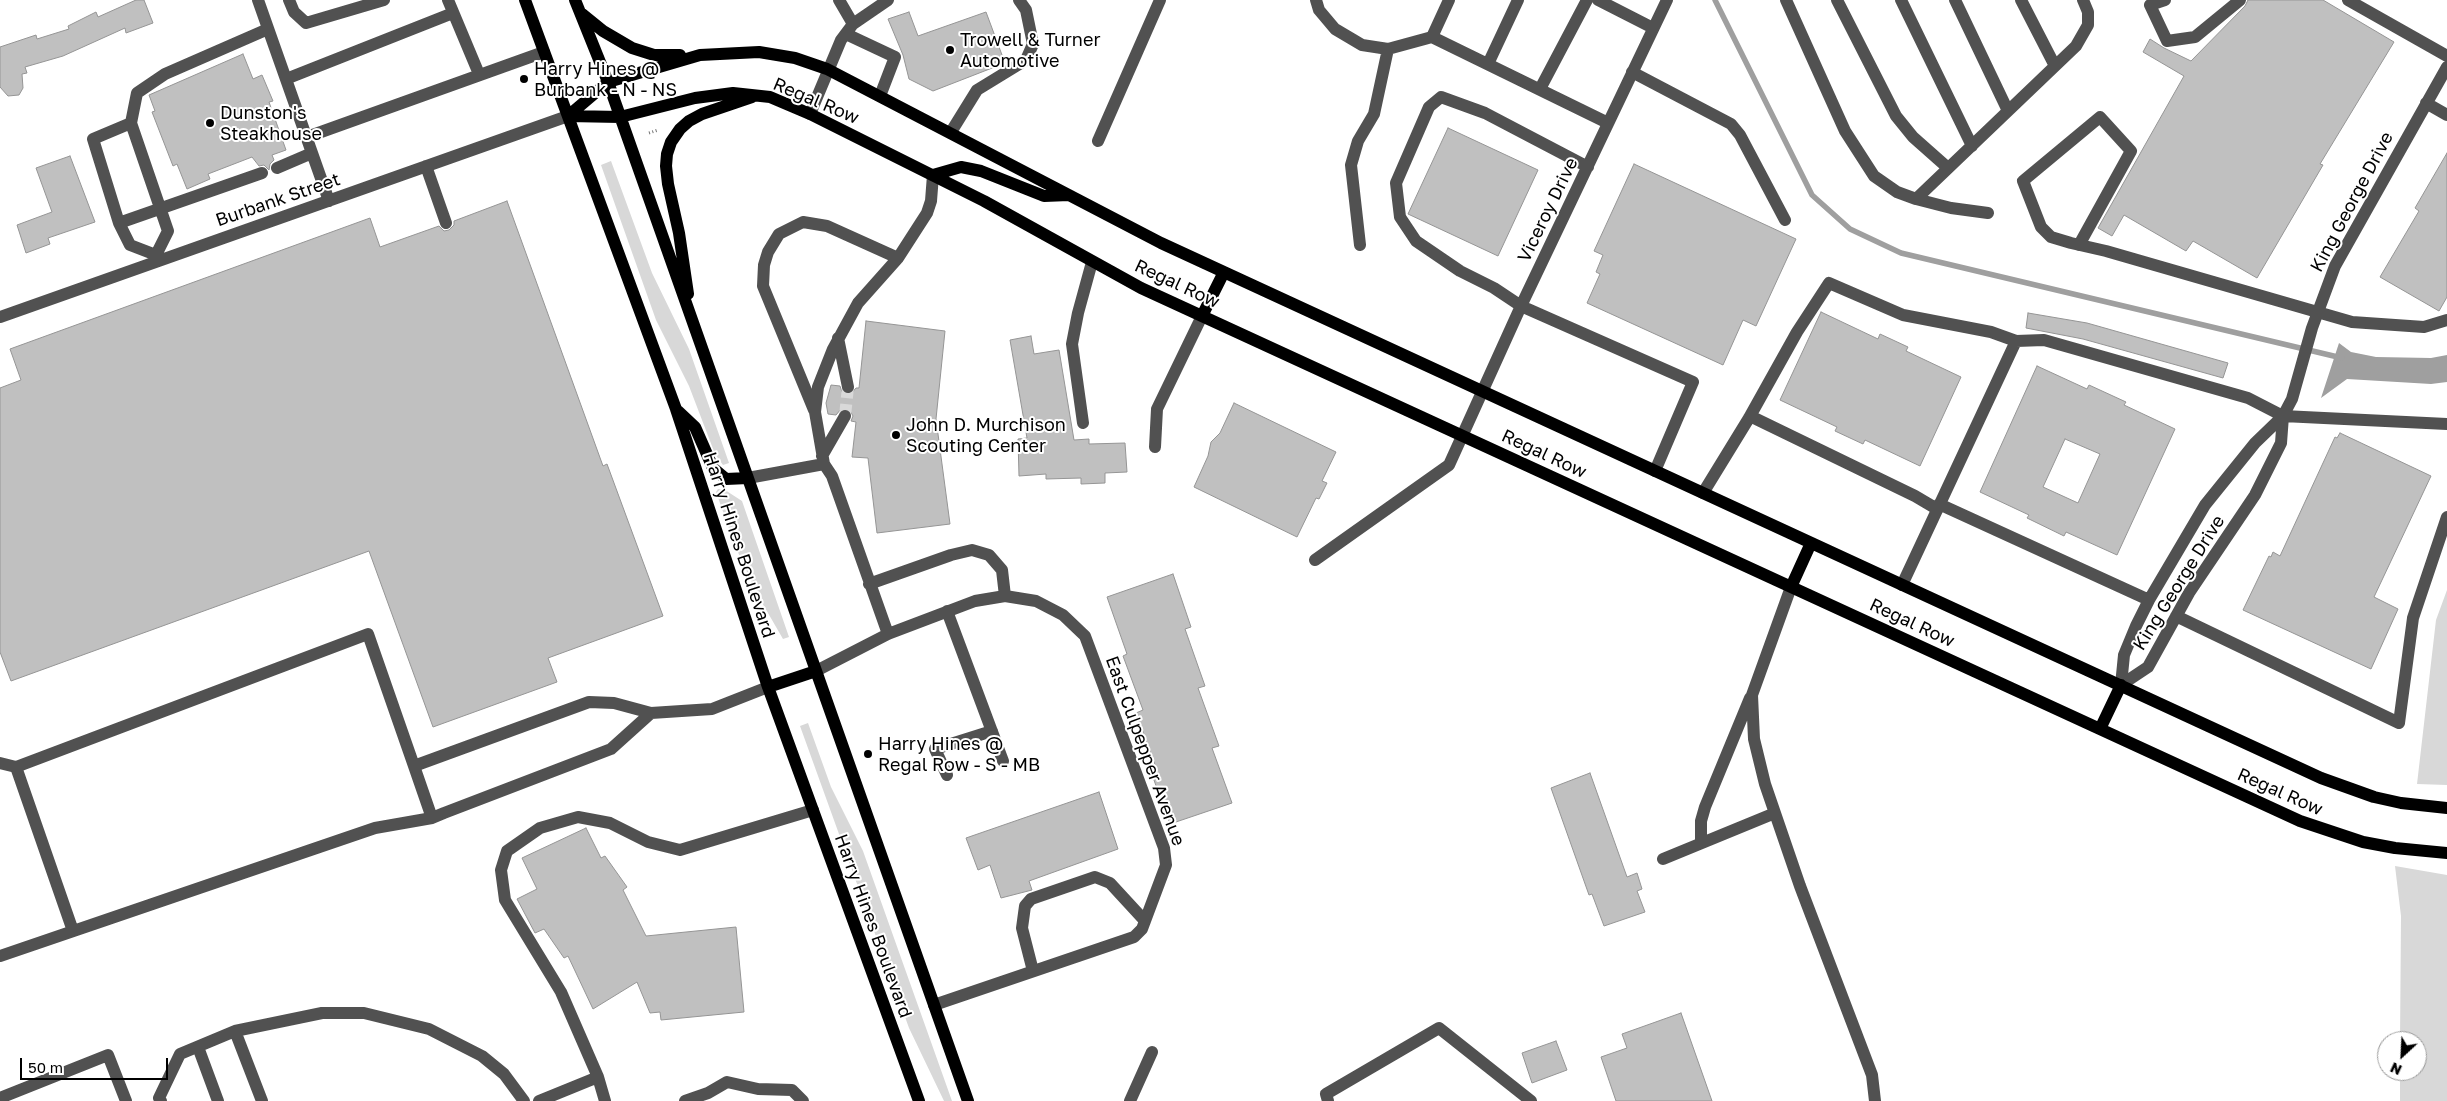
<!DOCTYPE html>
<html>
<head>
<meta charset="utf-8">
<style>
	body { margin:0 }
	#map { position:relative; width:2447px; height:1101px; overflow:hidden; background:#fff; font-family:"Golos Text",sans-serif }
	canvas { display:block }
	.north { position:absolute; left:2377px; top:1031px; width:50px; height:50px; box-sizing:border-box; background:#fff; border:1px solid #999; border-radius:50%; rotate:205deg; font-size:14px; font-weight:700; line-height:20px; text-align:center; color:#000 }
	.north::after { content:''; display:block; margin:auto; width:18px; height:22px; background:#000; clip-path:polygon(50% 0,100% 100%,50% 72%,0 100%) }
	.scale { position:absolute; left:20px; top:1058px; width:148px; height:22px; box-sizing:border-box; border:2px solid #000; border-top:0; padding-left:6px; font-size:15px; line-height:18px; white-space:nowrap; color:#000; -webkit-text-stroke:4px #fff; paint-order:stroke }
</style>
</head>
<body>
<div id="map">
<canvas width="2447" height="1101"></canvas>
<div class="north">N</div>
<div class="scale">50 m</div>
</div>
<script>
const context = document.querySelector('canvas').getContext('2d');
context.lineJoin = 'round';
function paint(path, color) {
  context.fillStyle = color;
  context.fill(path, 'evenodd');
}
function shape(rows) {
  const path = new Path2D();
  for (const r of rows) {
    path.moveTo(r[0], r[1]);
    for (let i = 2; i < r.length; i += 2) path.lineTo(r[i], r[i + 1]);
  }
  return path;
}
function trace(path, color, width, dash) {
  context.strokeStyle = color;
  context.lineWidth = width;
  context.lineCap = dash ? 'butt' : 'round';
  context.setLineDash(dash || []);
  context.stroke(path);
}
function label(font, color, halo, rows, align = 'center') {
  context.font = font + ' "Golos Text",sans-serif';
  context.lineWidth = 4;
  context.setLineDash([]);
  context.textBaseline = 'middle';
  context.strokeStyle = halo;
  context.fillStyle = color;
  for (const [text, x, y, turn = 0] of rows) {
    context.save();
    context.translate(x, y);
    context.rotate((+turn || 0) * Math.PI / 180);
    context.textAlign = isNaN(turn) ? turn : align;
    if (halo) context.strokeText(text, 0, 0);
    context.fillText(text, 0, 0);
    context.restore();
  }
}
paint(shape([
	[611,161,652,273,689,349,729,463,723,465,715,454,689,386,656,320,601,165],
	[718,489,725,490,742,501,789,637,783,639,757,594,736,548,716,492],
	[2447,590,2447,785,2417,784,2436,620],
	[808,723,831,787,863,851,952,1101,944,1101,909,1028,800,726],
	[2395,866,2447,875,2447,1101,2400,1101,2400,1071,2417,1071,2417,1041,2400,1041,2401,916]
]), '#d8d8d8');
paint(shape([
	[2339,343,2351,352,2376,357,2431,358,2447,355,2447,382,2431,384,2347,379,2321,398]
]), '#9f9f9f');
trace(shape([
	[1715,0,1812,195,1850,229,1901,253,2342,358]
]), '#9f9f9f', 5.5);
const building = shape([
	[136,0,144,0,153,23,126,33,125,28,63,56,25,67,27,73,22,74,23,88,19,95,8,96,0,87,0,47,36,35,37,39,69,29,68,26,96,12,98,17,136,0],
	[2248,0,2323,0,2394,42,2320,164,2323,165,2257,278,2193,241,2186,251,2124,215,2112,236,2098,228,2184,76,2143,52,2150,39,2164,48,2191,61,2245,6,2248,0],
	[909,12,918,36,986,12,1005,63,933,91,909,79,903,55,888,19,909,12],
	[243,54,253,79,262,75,273,101,269,102,286,150,272,155,274,160,270,164,269,170,264,165,259,166,252,157,208,174,210,179,187,189,177,164,173,166,152,112,155,111,149,95,243,54],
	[1448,128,1538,170,1498,256,1408,214,1448,128],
	[2447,153,2447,297,2439,311,2380,277,2419,211,2415,208,2447,153],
	[70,156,95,222,48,238,50,244,26,253,17,225,52,212,36,168,70,156],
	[1634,164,1796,239,1756,326,1743,320,1723,365,1587,303,1600,274,1596,272,1603,255,1594,251,1634,164],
	[507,201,603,466,607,464,663,616,548,658,557,682,433,727,369,551,11,681,0,652,0,388,21,380,10,349,370,218,380,247,439,226,444,231,449,230,454,225,454,221,507,201],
	[1821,312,1878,339,1880,334,1908,347,1906,351,1961,377,1920,466,1865,440,1863,444,1835,431,1837,427,1780,400,1821,312],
	[2028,313,2087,323,2228,363,2223,378,2083,339,2026,328,2028,313],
	[866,321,945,331,936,419,950,524,877,533,868,458,852,457,856,422,851,421,853,416,849,409,841,409,836,415,828,414,826,403,831,385,840,386,842,392,846,395,850,395,856,388,859,388,866,321],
	[1031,336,1034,354,1059,350,1074,440,1089,439,1089,444,1125,443,1127,472,1105,473,1105,483,1081,484,1081,478,1046,479,1046,474,1019,476,1018,439,1027,438,1010,340,1031,336],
	[2037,366,2087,389,2089,385,2126,402,2124,405,2175,429,2117,555,2066,532,2064,536,2027,518,2029,515,1980,492,2037,366],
	[2065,439,2100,454,2078,503,2043,487,2065,439],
	[1234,403,1336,452,1322,481,1327,483,1319,499,1316,498,1297,537,1194,487,1208,456,1211,442,1220,433,1234,403],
	[2340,433,2431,476,2374,597,2398,609,2371,669,2243,610,2269,556,2271,557,2273,552,2280,556,2335,437,2337,438,2340,433],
	[1173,574,1191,627,1185,629,1205,686,1198,688,1219,746,1212,748,1232,803,1170,824,1151,772,1157,770,1136,713,1143,710,1123,656,1127,654,1107,597,1173,574],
	[1590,773,1627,877,1637,873,1642,889,1637,891,1645,912,1604,926,1592,894,1589,895,1551,788,1590,773],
	[1099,792,1118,849,1029,881,1032,890,1001,898,990,865,978,870,966,838,1099,792],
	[586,828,601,858,605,856,627,887,623,890,646,936,736,927,744,1012,661,1020,660,1012,650,1013,637,982,593,1009,568,956,564,958,544,929,535,933,517,899,537,889,522,858,586,828],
	[1681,1013,1712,1101,1616,1101,1601,1057,1627,1048,1622,1034,1681,1013],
	[1556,1041,1567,1070,1532,1083,1522,1053,1556,1041]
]);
paint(building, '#c0c0c0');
trace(building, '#959595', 1);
trace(shape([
	[845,416,848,387]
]), '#d9d9d9', 12, [12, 6]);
trace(shape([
	[649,133,658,130]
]), '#737373', 3, [1, 2.5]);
trace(shape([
	[258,0,329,201],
	[289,0,294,12,306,23,384,0],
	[448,0,479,74],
	[839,0,853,24],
	[1316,0,1319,10,1335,29,1362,45,1388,49],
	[1598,0,1653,28],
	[1786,0,1845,131,1874,176,1897,192,1916,199,2076,46,2088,25,2088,12,2083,0],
	[1837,0,1896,116,1913,137,1948,168],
	[1901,0,1972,146],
	[1955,0,2008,111],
	[2021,0,2055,66],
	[2165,0,2150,5,2167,41,2195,37,2240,0],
	[2348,0,2447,56],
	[846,34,895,57,880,96],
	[1432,37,1449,0],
	[1488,64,1518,0],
	[1632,72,1731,124,1740,135,1785,220],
	[286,79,453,13],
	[1540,89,1587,0],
	[2426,103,2447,115],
	[810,114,841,40,853,24,888,0],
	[131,123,93,139,119,223,130,245,156,255,158,261],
	[951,132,977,90,1026,60,1033,44,1026,10,1019,0],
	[307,137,544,52],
	[1098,141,1160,0],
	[426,166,446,223],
	[1588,167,1485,113,1441,97,1429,107,1396,183,1400,217,1416,241,1460,271,1494,288,1521,306,1693,382,1655,471],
	[277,168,312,153],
	[1916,199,1951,208,1988,213],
	[119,223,262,173],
	[1360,245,1351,165,1358,141,1374,114,1388,49,1432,37,1608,123],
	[2079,245,2131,151,2100,117,2023,181,2041,227,2051,237,2071,243,2106,251,2352,322,2424,327,2447,320],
	[156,255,168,231,131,123,137,93,165,74,268,29],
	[0,317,568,116],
	[838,338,848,387],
	[814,410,763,286,764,265,768,252,779,234,803,222,827,226,898,258],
	[1750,416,1915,496,1937,509],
	[1083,423,1072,344,1078,313,1092,262],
	[1155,447,1157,409,1202,316],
	[822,456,845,416],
	[748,478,824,464],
	[1703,493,1749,418,1797,332,1829,283,1903,315,1991,332,2016,341],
	[1939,504,2149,600],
	[1315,560,1449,465,1521,306,1667,0],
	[869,584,951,555,972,550,989,555,1002,570,1005,596],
	[1902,585,2016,341,2044,340,2248,398,2283,416,2447,424],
	[1791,587,1752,695,1754,739,1765,784,1800,886,1872,1075,1875,1101],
	[947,611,1003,761],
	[2176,616,2399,723,2413,618,2447,517],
	[888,634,832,476,824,464,815,412,818,387,833,349,858,303,898,258,927,213,931,201,933,175],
	[816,671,888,634,975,601,1005,596,1036,601,1063,615,1085,636,1164,848,1166,865,1142,929,1134,937,934,1005],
	[2121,685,2124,655,2136,626,2149,600,2205,505,2255,443,2283,416,2292,399,2312,328,2335,266,2447,67],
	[2121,685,2148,667,2189,593,2255,495,2281,443,2283,416],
	[0,763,16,767,73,931],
	[414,766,432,818],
	[16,767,368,634,414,766,589,702,614,703,651,713,712,709,768,687],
	[947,775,935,749,992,731],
	[1701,843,1701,821,1705,807,1750,698],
	[1663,859,1775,813],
	[0,956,375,828,432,818,444,813,611,749,651,713],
	[1033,971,1022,928,1025,906,1031,899,1095,877,1110,883,1145,921],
	[198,1047,218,1101],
	[0,1098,108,1055,126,1101],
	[161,1101,159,1098,180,1054,235,1031],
	[262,1101,235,1031,322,1013,364,1013,429,1029,482,1056,504,1074,524,1101],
	[539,1101,598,1077],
	[605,1101,598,1077,561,992,505,900,501,870,507,851,540,828,578,817,610,823,648,842,680,850,813,810],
	[685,1101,708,1093,727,1082,758,1089,792,1090,803,1101],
	[1130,1101,1152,1052],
	[1328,1101,1326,1094,1439,1028,1531,1101]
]), '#515151', 12);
trace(shape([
	[525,0,676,409,768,687,919,1101],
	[575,0,608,82,968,1101],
	[582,14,603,31,632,48,654,55,680,55],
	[568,116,608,82,700,55,759,52,795,58,827,69,1161,243,2321,778,2374,797,2401,803,2447,808],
	[568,116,620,117,695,98,733,93,770,97,810,114,984,201,1141,288,2300,821,2363,842,2395,848,2447,853],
	[933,175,961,167,981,171,1044,196,1069,195],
	[688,294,679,233,668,184,666,166,667,154,671,142,680,129,689,121,702,114,752,97],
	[1202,316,1224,272],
	[678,411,695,427,713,468,726,479,748,478],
	[1791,587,1811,543],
	[768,687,816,671],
	[2100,729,2121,685]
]), '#000', 12);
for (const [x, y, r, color] of [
	[950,50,5,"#000"],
	[524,79,5,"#000"],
	[210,123,5,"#000"],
	[896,435,5,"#000"],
	[868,754,5,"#000"]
]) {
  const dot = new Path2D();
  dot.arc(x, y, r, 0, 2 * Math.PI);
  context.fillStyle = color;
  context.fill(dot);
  trace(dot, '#fff', 2);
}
label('18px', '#000', '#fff', [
	["Trowell & Turner",960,40],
	["Automotive",960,61],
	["Harry Hines @",534,69],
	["Burbank - N - NS",534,90],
	["Dunston's",220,113],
	["Steakhouse",220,134],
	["John D. Murchison",906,425],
	["Scouting Center",906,446],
	["Harry Hines @",878,744],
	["Regal Row - S - MB",878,765]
], 'left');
label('18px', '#000', '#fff', [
	["Regal Row",816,101,23],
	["Burbank Street",278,200,-19],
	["King George Drive",2352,202,-62],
	["Viceroy Drive",1548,210,-64],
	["Regal Row",1177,284,25],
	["Regal Row",1544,454,25],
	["Harry Hines Boulevard",739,545,72],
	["King George Drive",2179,583,-58],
	["Regal Row",1912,623,25],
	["East Culpepper Avenue",1145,751,70],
	["Regal Row",2280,792,24],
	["Harry Hines Boulevard",873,926,70]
]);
</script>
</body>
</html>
